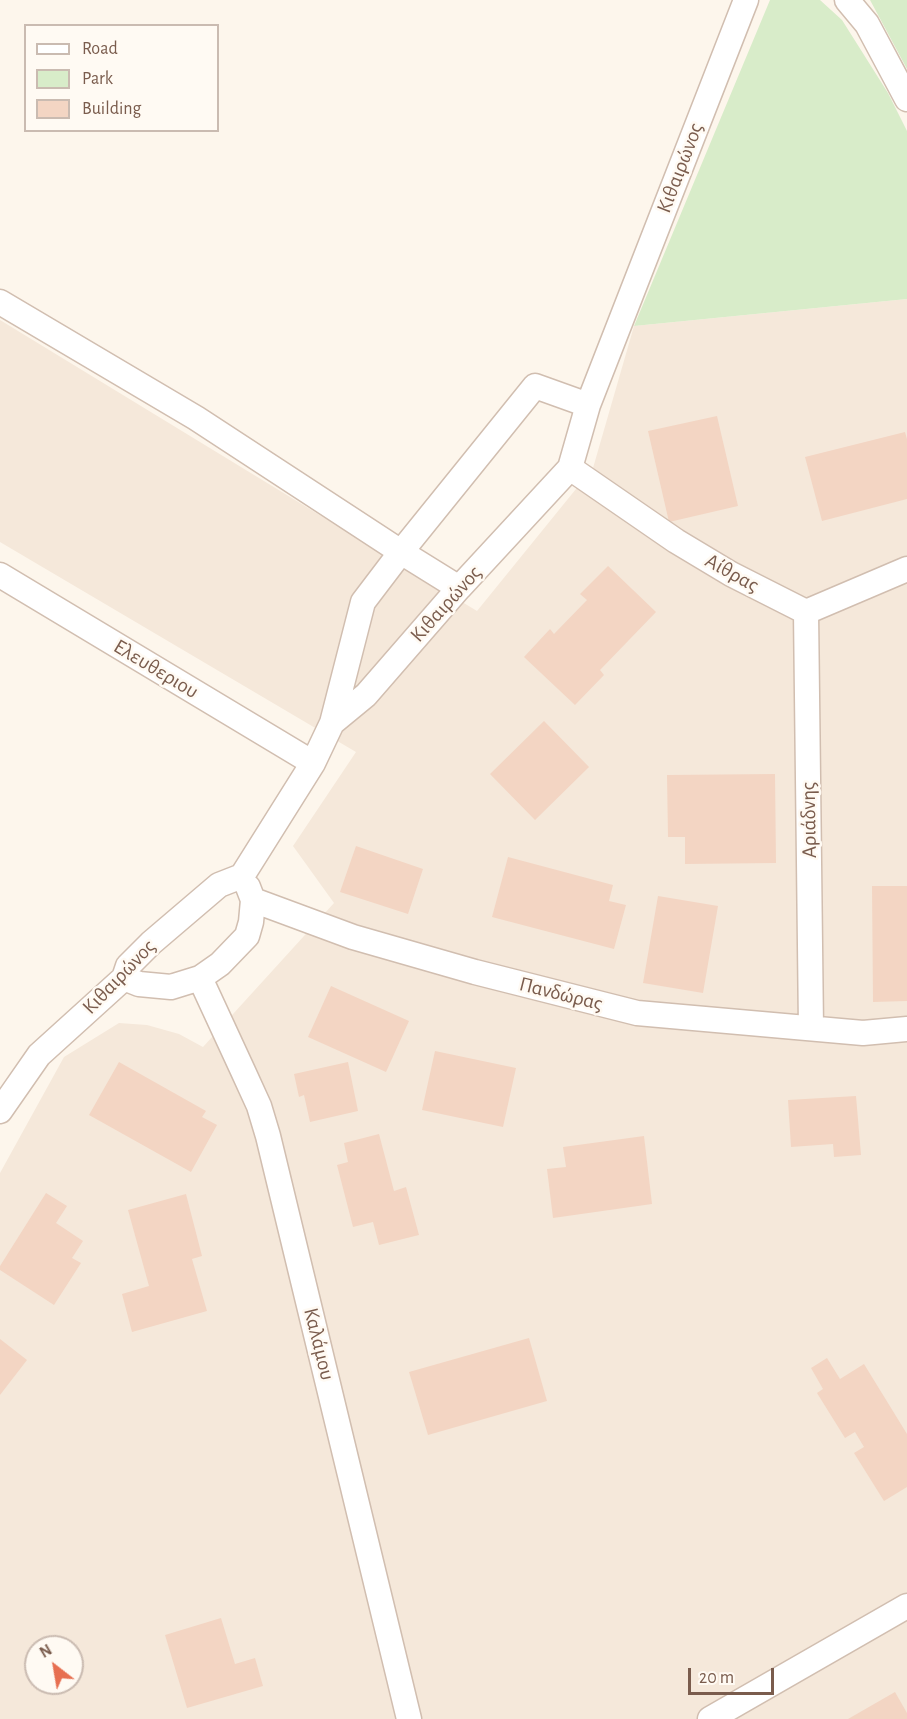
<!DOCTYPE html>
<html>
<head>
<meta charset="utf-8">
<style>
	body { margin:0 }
	#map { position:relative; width:907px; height:1719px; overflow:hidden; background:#fdf6ec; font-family:"Alegreya Sans",sans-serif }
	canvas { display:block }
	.legend { position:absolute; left:24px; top:24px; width:195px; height:108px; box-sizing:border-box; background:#fffaf3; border:2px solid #cabbb1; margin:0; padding:8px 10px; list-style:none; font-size:18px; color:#7a5c4d }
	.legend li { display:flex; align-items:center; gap:12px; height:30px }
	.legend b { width:30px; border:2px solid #cabbb1 }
	.north { position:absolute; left:24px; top:1635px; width:60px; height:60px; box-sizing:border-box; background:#fffaf3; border:2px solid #cabbb1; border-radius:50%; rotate:329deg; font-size:16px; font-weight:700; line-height:24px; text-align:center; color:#7a5c4d }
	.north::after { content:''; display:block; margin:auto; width:21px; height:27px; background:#e76f51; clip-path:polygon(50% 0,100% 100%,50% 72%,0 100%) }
	.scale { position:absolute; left:688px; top:1668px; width:86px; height:27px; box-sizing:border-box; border:3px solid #7a5c4d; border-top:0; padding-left:8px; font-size:18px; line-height:21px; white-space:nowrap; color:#7a5c4d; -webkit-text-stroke:4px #fffaf3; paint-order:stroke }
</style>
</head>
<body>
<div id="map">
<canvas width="907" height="1719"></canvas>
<ul class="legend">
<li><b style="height:8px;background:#fff"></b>Road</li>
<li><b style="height:16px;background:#d8ecc9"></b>Park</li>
<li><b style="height:16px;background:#f3d5c3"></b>Building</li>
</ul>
<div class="north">N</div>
<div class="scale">20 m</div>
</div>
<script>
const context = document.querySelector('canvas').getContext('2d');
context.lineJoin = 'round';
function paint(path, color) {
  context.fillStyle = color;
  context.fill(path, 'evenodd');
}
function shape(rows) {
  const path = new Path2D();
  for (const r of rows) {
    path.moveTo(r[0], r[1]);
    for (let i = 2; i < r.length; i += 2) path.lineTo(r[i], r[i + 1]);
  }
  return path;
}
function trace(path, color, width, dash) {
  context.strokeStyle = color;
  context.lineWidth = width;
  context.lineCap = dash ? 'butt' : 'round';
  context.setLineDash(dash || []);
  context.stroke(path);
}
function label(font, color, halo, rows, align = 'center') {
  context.font = font + ' "Alegreya Sans",sans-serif';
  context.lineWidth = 5;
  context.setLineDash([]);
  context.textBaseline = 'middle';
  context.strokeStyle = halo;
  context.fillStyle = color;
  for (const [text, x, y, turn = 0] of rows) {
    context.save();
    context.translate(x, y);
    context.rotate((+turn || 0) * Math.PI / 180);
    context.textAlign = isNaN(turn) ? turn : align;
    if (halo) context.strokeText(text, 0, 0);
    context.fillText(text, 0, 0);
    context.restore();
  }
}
paint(shape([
	[907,299,907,1719,0,1719,0,1173,64,1057,119,1023,147,1025,179,1034,203,1047,334,903,293,846,356,752,0,542,0,320,477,611,593,468,634,326],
	[36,1647,72,1647,72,1683,36,1683]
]), '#f5e8da');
paint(shape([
	[770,0,820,0,842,20,888,93,907,131,907,299,634,326],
	[870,0,907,0,907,69]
]), '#d8ecc9');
paint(shape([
	[717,416,738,506,669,522,648,431],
	[905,432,907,439,907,499,822,521,805,457],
	[608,566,656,612,600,670,604,675,575,705,524,657,550,629,554,634,587,600,580,594],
	[544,721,589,767,535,820,490,774],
	[775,774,776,863,685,864,685,837,668,837,667,775],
	[356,846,423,869,408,914,340,892],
	[508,857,613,885,609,901,626,905,614,949,492,917],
	[872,886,907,886,907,1001,873,1002],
	[658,896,718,906,703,993,643,983],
	[331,986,409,1021,386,1072,308,1037],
	[435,1051,516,1068,503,1127,422,1110],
	[119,1062,206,1111,202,1117,217,1125,191,1172,89,1115],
	[348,1062,358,1111,310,1122,304,1095,299,1097,294,1074],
	[856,1096,861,1155,834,1157,833,1144,791,1147,788,1100],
	[379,1134,394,1191,406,1187,419,1235,379,1245,373,1222,353,1227,337,1165,348,1162,344,1143],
	[644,1136,652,1204,553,1218,547,1169,566,1167,563,1147],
	[46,1193,67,1206,56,1223,83,1241,72,1258,81,1263,54,1305,0,1270,0,1266],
	[186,1194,202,1256,192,1259,207,1311,132,1332,122,1294,149,1286,128,1210],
	[529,1338,547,1401,428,1435,409,1372],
	[0,1339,27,1360,0,1395],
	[827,1358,840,1379,864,1364,907,1434,907,1487,884,1501,854,1453,864,1447,855,1432,845,1438,817,1393,823,1389,811,1368],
	[221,1618,235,1664,255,1658,263,1686,187,1708,165,1635],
	[895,1692,907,1713,907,1719,848,1719]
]), '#f3d5c3');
const street = shape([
	[847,0,867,24,907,99],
	[0,302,196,418,401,552,459,588],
	[570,468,676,541,731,574,806,612,907,569],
	[0,575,313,763],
	[806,612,811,1028],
	[332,723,363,602,401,552,535,386,588,405],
	[253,900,353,937,475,972,637,1013,863,1033,907,1029],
	[124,978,139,984,171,987,200,978,220,964,247,936,251,922,253,900,248,887],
	[200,978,243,1071,259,1106,268,1136,409,1719],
	[0,1111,39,1055,124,978,128,966,151,943,219,885,242,876,313,763,332,723,366,695,459,588,570,468,588,405,746,0],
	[710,1719,907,1606]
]);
trace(street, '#d1beb0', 27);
trace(street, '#fff', 24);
label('21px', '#7a5c4d', '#fffaf3', [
	["Κιθαιρώνος",680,168,-69],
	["Αίθρας",732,573,29],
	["Κιθαιρώνος",446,604,-48],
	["Ελευθεριου",156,669,31],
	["Αριάδνης",809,820,-91],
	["Κιθαιρώνος",119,977,-46],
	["Πανδώρας",561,994,14],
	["Καλάμου",319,1344,76]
]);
</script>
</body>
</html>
